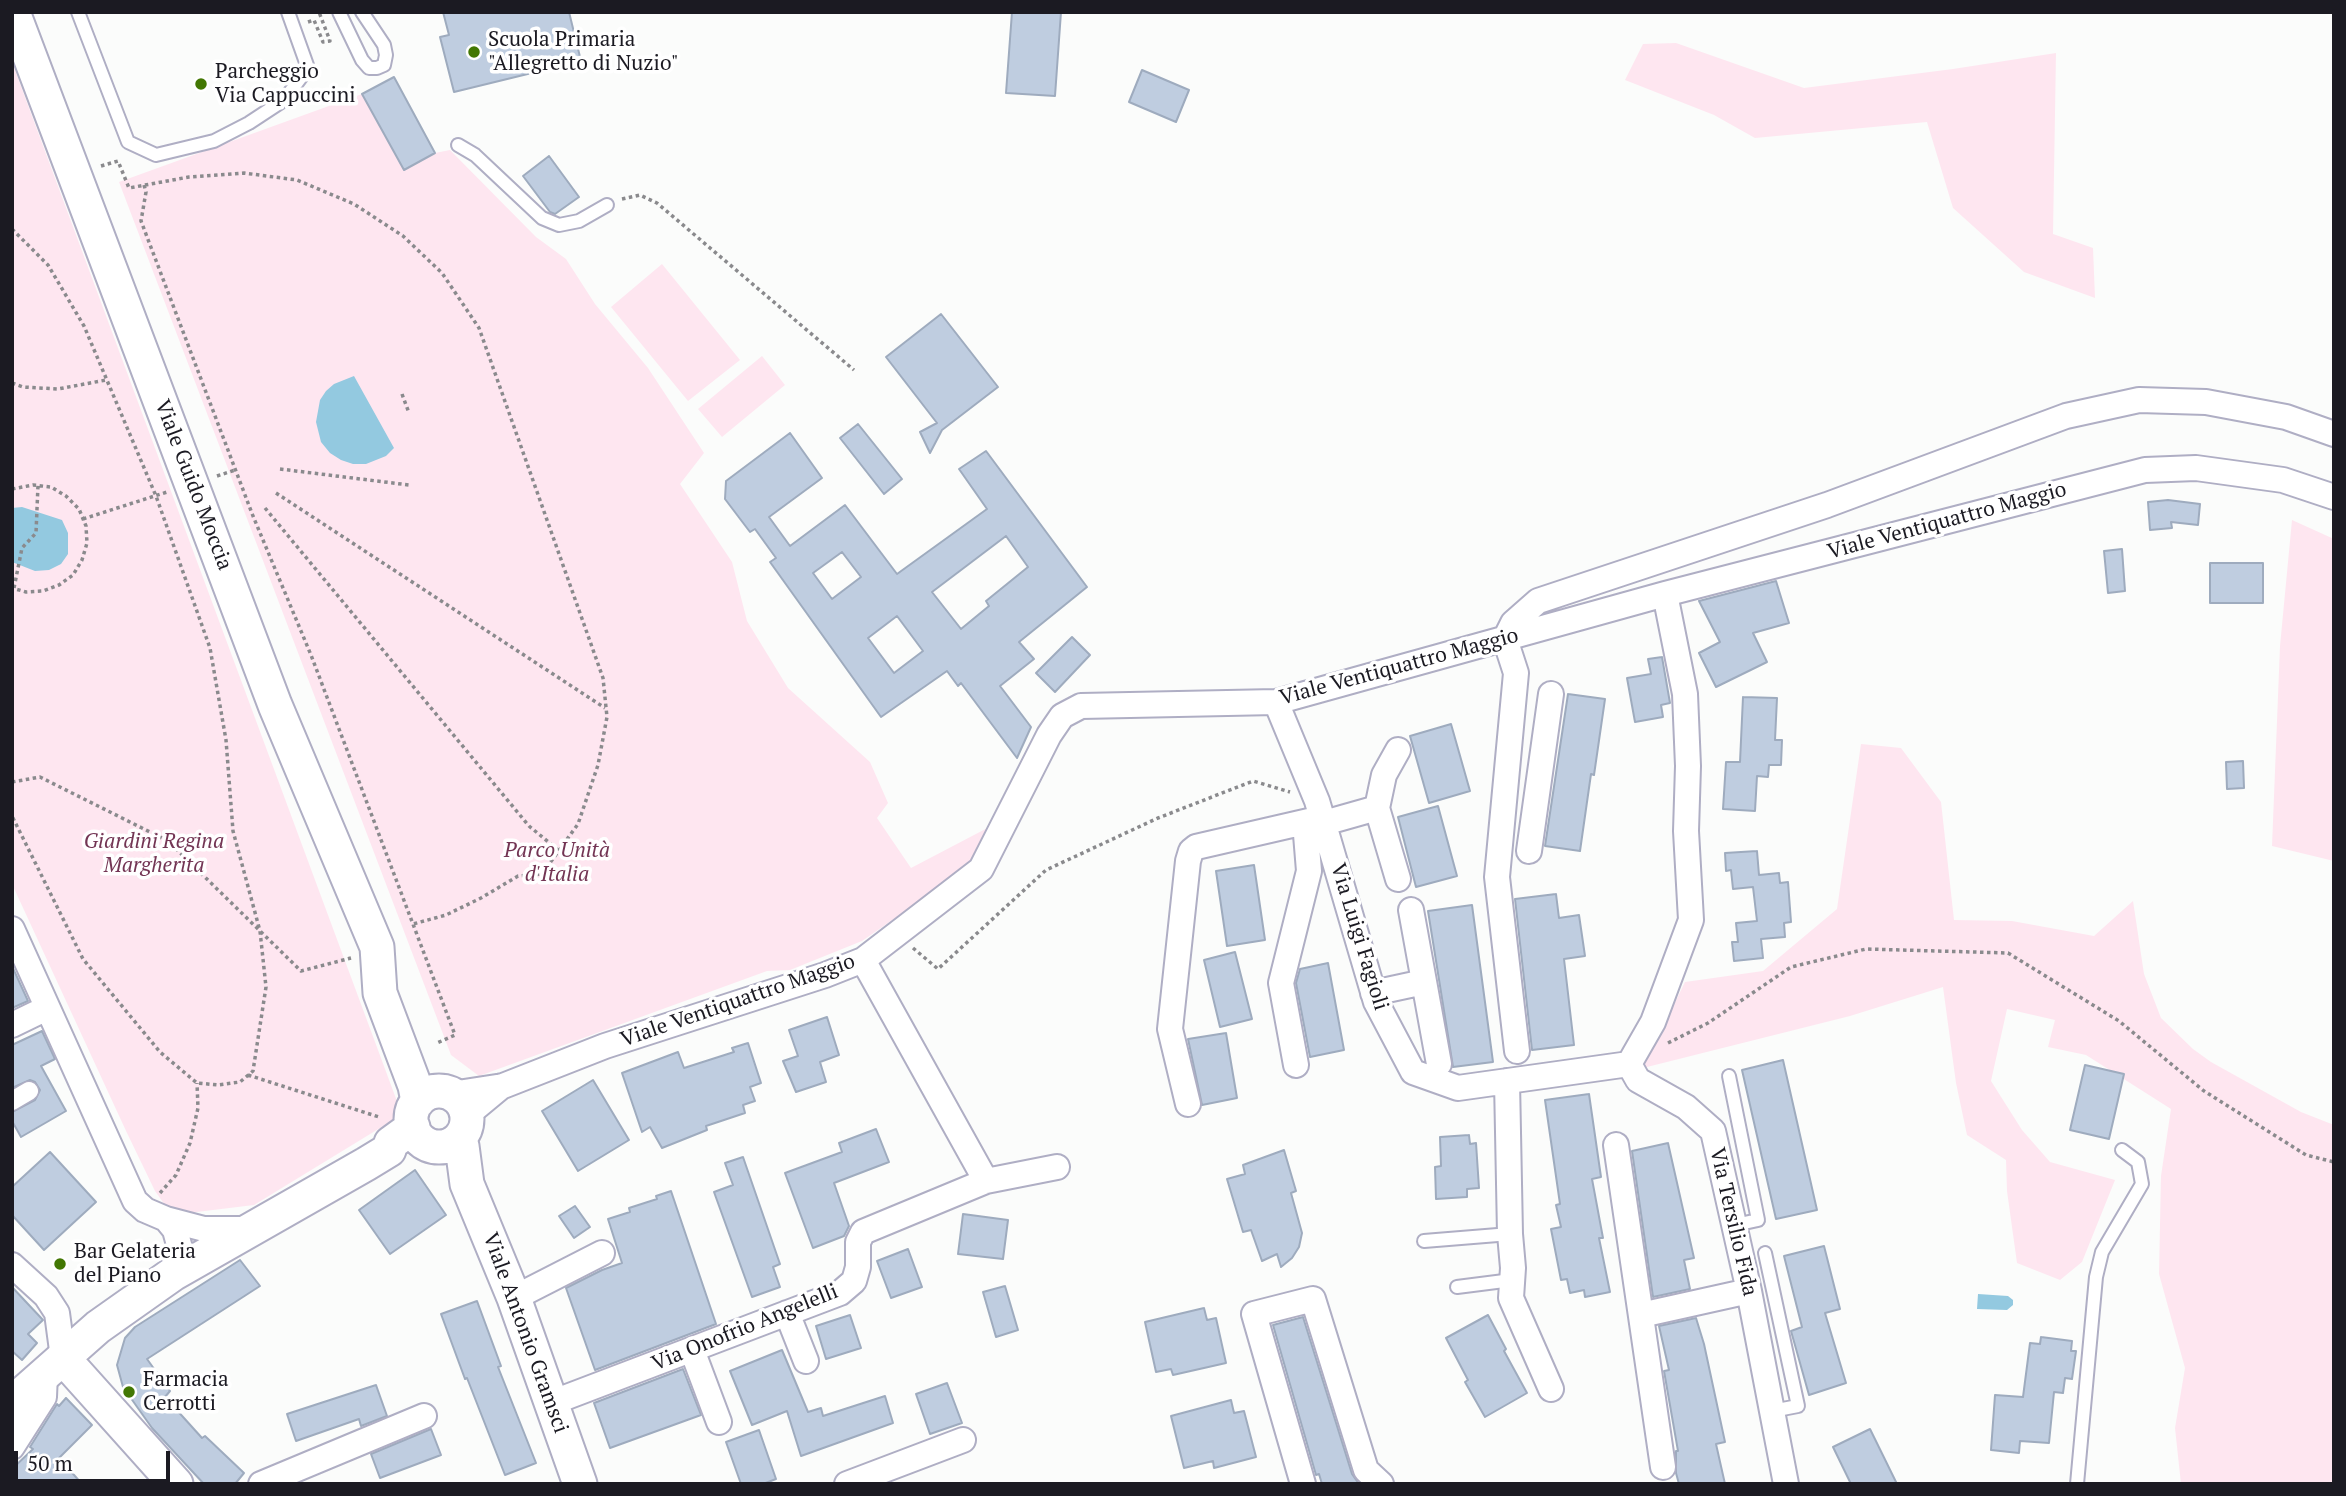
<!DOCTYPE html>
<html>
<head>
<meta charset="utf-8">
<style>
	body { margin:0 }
	#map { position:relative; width:2346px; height:1496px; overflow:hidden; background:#fbfcfb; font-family:"PT Serif",serif }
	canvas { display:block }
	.frame { position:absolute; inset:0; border:14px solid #1b1a22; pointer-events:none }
	.scale { position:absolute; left:14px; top:1451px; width:156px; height:32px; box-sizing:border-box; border:4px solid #1b1a22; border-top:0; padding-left:9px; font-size:21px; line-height:24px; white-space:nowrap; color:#1b1a22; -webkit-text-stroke:5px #fff; paint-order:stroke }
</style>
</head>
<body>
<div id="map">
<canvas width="2346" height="1496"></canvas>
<div class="frame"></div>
<div class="scale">50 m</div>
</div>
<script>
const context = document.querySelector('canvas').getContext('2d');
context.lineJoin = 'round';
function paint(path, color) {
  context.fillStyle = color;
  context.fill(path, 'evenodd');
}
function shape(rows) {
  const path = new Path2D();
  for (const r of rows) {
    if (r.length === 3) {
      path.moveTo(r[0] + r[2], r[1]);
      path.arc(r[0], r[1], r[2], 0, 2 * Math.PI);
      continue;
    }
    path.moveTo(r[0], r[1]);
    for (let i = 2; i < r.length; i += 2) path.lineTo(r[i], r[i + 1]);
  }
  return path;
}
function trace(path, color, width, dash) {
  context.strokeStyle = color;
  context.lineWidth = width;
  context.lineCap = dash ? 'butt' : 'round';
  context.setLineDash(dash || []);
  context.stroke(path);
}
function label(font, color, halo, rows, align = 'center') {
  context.font = font + ' "PT Serif",serif';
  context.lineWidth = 7;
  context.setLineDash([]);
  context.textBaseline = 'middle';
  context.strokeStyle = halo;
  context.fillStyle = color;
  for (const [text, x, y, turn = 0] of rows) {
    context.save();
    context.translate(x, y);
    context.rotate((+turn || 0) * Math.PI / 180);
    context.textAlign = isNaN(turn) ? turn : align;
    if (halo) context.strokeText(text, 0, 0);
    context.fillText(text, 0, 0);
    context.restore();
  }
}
paint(shape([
	[1676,43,1804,88,1953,69,2056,53,2053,234,2093,248,2095,298,2024,272,1953,208,1927,122,1755,138,1714,115,1625,80,1643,44],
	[12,62,398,1104,398,1117,254,1205,172,1215,155,1191,127,1133,12,884],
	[362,94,404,170,435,153,450,150,536,237,566,259,595,304,648,368,704,453,680,484,732,562,747,621,788,688,870,762,888,803,877,818,911,868,995,824,966,869,862,941,790,970,767,971,479,1076,451,1055,119,182],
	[662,264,740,360,688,401,611,307],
	[762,356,785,385,722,437,698,409],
	[2292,520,2334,539,2334,861,2272,846,2280,646],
	[1861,744,1901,748,1941,802,1954,920,2012,921,2094,936,2133,901,2144,974,2161,1018,2193,1049,2211,1062,2301,1112,2334,1125,2334,1484,2181,1484,2175,1428,2185,1368,2159,1274,2161,1176,2171,1109,2086,1055,2048,1047,2055,1020,2007,1009,1991,1081,2022,1130,2050,1162,2115,1180,2082,1262,2060,1280,2017,1263,2007,1191,2006,1160,1967,1135,1956,1083,1943,987,1850,1016,1643,1068,1685,982,1763,971,1837,909]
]), '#fee6f0');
paint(shape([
	[354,376,394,448,386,456,366,464,353,464,341,460,330,453,321,442,316,422,320,400,326,391,334,384],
	[22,507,62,520,68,533,68,554,61,564,49,570,35,571,12,562,12,508],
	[1978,1294,2008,1296,2013,1300,2013,1305,2007,1310,1977,1309]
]), '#93c9e0');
const building = shape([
	[443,12,569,12,581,61,454,92,440,37,449,35,443,12],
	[1012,12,1061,12,1055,96,1006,93,1012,12],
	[1142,70,1189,90,1176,122,1129,102,1142,70],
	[394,77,435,153,404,170,362,94,394,77],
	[549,156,579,197,555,214,550,212,523,176,549,156],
	[941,314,998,387,942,430,930,453,920,432,937,423,886,357,941,314],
	[858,424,902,479,884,494,840,438,858,424],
	[790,433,822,478,769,517,790,546,845,505,897,574,987,509,959,469,986,451,1087,587,1019,642,1034,659,1000,686,1031,727,1017,758,961,683,958,686,947,671,881,717,770,562,776,558,755,529,750,532,725,499,726,481,790,433],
	[1006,536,1028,567,986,601,989,606,961,629,932,592,1006,536],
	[842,552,861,577,832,599,813,573,842,552],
	[897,616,923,651,894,673,868,638,897,616],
	[2168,500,2200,504,2198,525,2171,522,2172,528,2150,530,2148,502,2168,500],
	[2122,549,2125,591,2108,593,2104,551,2122,549],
	[2210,563,2263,563,2263,603,2210,603,2210,563],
	[1776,581,1789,623,1753,633,1767,662,1716,687,1699,653,1720,642,1699,601,1776,581],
	[1072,637,1090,655,1055,692,1036,673,1072,637],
	[1662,657,1670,703,1661,705,1663,717,1635,722,1627,678,1651,674,1648,659,1662,657],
	[1568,694,1605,699,1594,775,1591,774,1580,851,1545,846,1568,694],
	[1743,697,1777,698,1775,740,1782,740,1781,765,1769,765,1768,777,1757,776,1755,811,1723,809,1726,762,1740,762,1743,697],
	[1451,724,1470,791,1429,803,1410,736,1451,724],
	[2243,761,2244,788,2227,789,2226,762,2243,761],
	[1438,806,1457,876,1416,887,1398,817,1438,806],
	[1757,851,1759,875,1779,873,1780,883,1788,882,1791,922,1784,923,1785,937,1761,939,1763,958,1734,961,1732,942,1738,942,1736,923,1757,921,1753,887,1733,889,1731,870,1726,871,1725,853,1757,851],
	[1254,865,1265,940,1227,946,1216,871,1254,865],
	[1556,894,1559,918,1579,915,1585,956,1564,959,1574,1045,1532,1050,1515,899,1556,894],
	[1472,905,1493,1062,1453,1067,1428,911,1472,905],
	[1235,952,1252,1019,1220,1027,1204,960,1235,952],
	[1328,963,1344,1050,1310,1057,1296,983,1300,969,1328,963],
	[12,966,28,1001,12,1008,12,966],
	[827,1017,839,1055,820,1062,826,1082,796,1092,783,1061,798,1056,789,1030,827,1017],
	[42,1031,55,1059,41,1066,66,1111,21,1137,12,1121,12,1112,35,1100,40,1090,35,1082,30,1080,12,1088,12,1045,42,1031],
	[1226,1033,1237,1098,1202,1105,1188,1039,1226,1033],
	[748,1043,761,1083,750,1087,755,1101,743,1105,745,1113,706,1126,707,1130,662,1148,650,1127,642,1132,622,1073,678,1052,684,1068,734,1052,732,1048,748,1043],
	[1783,1060,1817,1210,1776,1219,1742,1070,1783,1060],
	[2085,1065,2124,1074,2109,1139,2070,1130,2085,1065],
	[593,1080,629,1140,578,1171,542,1111,593,1080],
	[1589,1094,1601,1177,1592,1179,1603,1238,1599,1238,1610,1292,1585,1297,1584,1290,1570,1293,1567,1279,1561,1280,1551,1229,1561,1227,1556,1205,1560,1204,1545,1100,1589,1094],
	[876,1129,889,1162,834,1183,849,1226,844,1236,813,1248,785,1173,842,1152,839,1143,876,1129],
	[1469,1135,1470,1144,1476,1143,1479,1188,1467,1189,1467,1197,1436,1199,1435,1167,1441,1166,1440,1137,1469,1135],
	[1668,1143,1694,1258,1684,1260,1690,1289,1653,1297,1632,1151,1668,1143],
	[1284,1150,1296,1191,1291,1193,1302,1233,1299,1247,1292,1258,1281,1267,1277,1254,1262,1261,1251,1230,1243,1232,1227,1179,1245,1174,1243,1165,1284,1150],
	[50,1152,96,1202,44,1250,12,1215,12,1187,50,1152],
	[743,1157,780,1264,773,1267,780,1287,752,1297,714,1192,733,1185,725,1163,743,1157],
	[415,1170,446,1215,390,1254,359,1210,415,1170],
	[671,1191,716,1324,595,1370,566,1288,602,1270,622,1263,608,1219,630,1212,629,1208,657,1199,656,1196,671,1191],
	[575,1206,590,1227,574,1238,559,1216,575,1206],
	[963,1214,1008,1220,1003,1259,958,1254,963,1214],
	[1824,1246,1840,1309,1825,1313,1846,1383,1809,1395,1791,1331,1802,1327,1784,1256,1824,1246],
	[908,1249,922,1287,891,1298,877,1261,908,1249],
	[240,1260,260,1286,147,1359,170,1391,165,1397,202,1438,205,1436,244,1473,235,1484,204,1484,152,1428,123,1387,117,1365,125,1338,135,1327,240,1260],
	[1005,1286,1018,1330,996,1337,983,1292,1005,1286],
	[12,1287,43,1320,28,1334,37,1343,22,1360,12,1351,12,1287],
	[477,1301,501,1366,498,1367,536,1463,505,1475,467,1378,465,1379,441,1314,477,1301],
	[1204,1308,1207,1320,1216,1318,1226,1363,1173,1375,1171,1369,1156,1372,1145,1322,1204,1308],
	[850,1315,861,1348,826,1359,816,1326,850,1315],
	[1488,1315,1506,1349,1504,1351,1527,1393,1485,1417,1465,1382,1468,1380,1446,1338,1488,1315],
	[1303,1317,1352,1474,1359,1484,1322,1484,1319,1474,1316,1475,1273,1325,1303,1317],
	[1696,1318,1704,1344,1725,1442,1716,1444,1725,1484,1679,1484,1676,1473,1676,1451,1678,1451,1664,1371,1669,1370,1659,1326,1696,1318],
	[2041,1337,2072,1341,2071,1351,2076,1351,2072,1379,2065,1378,2063,1393,2054,1392,2049,1443,2020,1441,2019,1453,1991,1450,1995,1395,2023,1397,2030,1343,2040,1344,2041,1337],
	[782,1350,808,1412,821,1408,823,1416,885,1396,893,1423,801,1456,787,1411,752,1425,730,1371,782,1350],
	[683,1369,701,1415,610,1448,594,1403,683,1369],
	[947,1383,962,1423,930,1434,916,1394,947,1383],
	[376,1385,387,1416,361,1426,359,1419,296,1441,287,1414,376,1385],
	[66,1398,92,1425,59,1458,82,1484,12,1484,12,1469,33,1449,30,1447,57,1404,59,1406,66,1398],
	[1231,1400,1234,1413,1244,1411,1256,1457,1214,1468,1213,1461,1184,1468,1171,1416,1231,1400],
	[431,1429,441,1455,380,1478,371,1454,431,1429],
	[1870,1429,1897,1484,1851,1484,1833,1447,1870,1429],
	[759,1430,776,1479,763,1484,741,1484,726,1442,759,1430]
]);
paint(building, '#bfcde0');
trace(building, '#9eabbe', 2);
const service = shape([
	[78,12,128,142,156,155,214,141,249,123,284,100,308,68,288,12],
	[339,12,362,60,369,68,377,68,384,65,386,55,384,45,362,12],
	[458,145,475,155,542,218,559,225,579,221,607,205],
	[1729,1076,1758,1220,1735,1225],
	[1424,1241,1510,1234],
	[1765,1253,1798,1406,1772,1411],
	[1457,1287,1512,1280],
	[2077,1484,2096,1277,2102,1252,2142,1184,2138,1162,2122,1150]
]);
const pedestrian = shape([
	[12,1101,29,1091]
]);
const minor = shape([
	[1276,702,1317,801,1376,1002,1413,1072,1458,1088,1629,1064],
	[1377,808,1384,775,1398,750],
	[1324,823,1377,808,1398,879],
	[1529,851,1551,694],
	[1411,910,1439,1064],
	[12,929,135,1201,145,1210,166,1219,175,1230,181,1252,173,1274],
	[863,960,986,1181],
	[1373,993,1424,982],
	[12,1025,47,1008],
	[1517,1051,1497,877,1516,673,1505,639,1513,623,1538,601,1827,505,2066,416,2139,400,2206,402,2286,417,2334,434],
	[1629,1064,1653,1022,1691,920,1686,831,1688,766,1685,694,1665,594],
	[1629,1064,1638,1080,1686,1107,1713,1131,1749,1291,1786,1484],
	[1296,1065,1281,983,1309,871,1305,822],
	[1507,1081,1510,1234,1513,1268,1511,1298,1551,1389],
	[451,1094,503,1086,605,1046,825,975,863,960,981,869,1049,735,1062,716,1081,706,1276,702,1665,594,2145,470,2196,468,2283,480,2334,497],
	[1188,1104,1170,1029,1188,861,1191,851,1196,847,1322,818],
	[467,1115,502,1086],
	[1616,1145,1663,1467],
	[166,1219,204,1229,250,1229],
	[12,1265,46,1296,57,1313,63,1358],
	[514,1298,602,1253],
	[787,1313,806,1361],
	[1641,1315,1749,1291],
	[692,1350,719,1422],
	[551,1403,840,1293,854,1281,858,1267,858,1242,863,1232,986,1181,1057,1167],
	[12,1447,44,1397,45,1373],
	[261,1484,424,1416],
	[847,1484,963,1440],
	[1303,1484,1254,1314,1313,1299,1366,1470,1381,1484]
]);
const secondary = shape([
	[13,12,275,705,377,947,380,993,415,1086,418,1101],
	[439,1119,28],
	[458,1140,462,1146,467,1184,514,1298,580,1484],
	[63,1358,176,1484],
	[12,1407,21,1395,98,1327,173,1274,366,1164,389,1150,391,1143,413,1127]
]);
trace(service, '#afaec4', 16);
trace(pedestrian, '#afaec4', 21);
trace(minor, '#afaec4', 28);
trace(secondary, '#afaec4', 37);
trace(shape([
	[308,22,314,20,323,42,330,41,319,12],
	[101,166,118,161,129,188,189,177,244,173,297,180,354,204,403,236,442,273,479,328,603,678,607,717,598,765,578,824,542,874,518,876,481,898,446,915,413,924],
	[144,185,146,192,141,221,253,516,311,655,455,1035,437,1043],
	[622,199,640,195,657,203,854,370],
	[12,229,48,265,84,326,156,496,210,648,226,740,233,831,260,931,266,987,253,1071,240,1082,218,1085,197,1083,160,1052,83,959,12,816],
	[12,383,23,387,58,389,106,380],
	[402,394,409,413],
	[280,469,409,485],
	[217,476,235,470],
	[12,489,33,485,51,487,66,496,79,509,86,526,87,543,82,560,73,575,59,585,43,591,26,592,12,588],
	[276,493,605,708],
	[265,508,529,826,558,850],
	[83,519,167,492],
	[14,588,22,548,36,533,38,485],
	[12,782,40,777,168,841,301,971,351,958],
	[913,948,938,969,1046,870,1158,818,1253,781,1290,792],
	[1668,1043,1708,1023,1791,967,1866,949,2008,953,2119,1021,2204,1091,2306,1155,2334,1162],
	[248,1075,379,1117],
	[160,1193,176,1175,190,1143,198,1108,197,1083]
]), '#8a8a8d', 3.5, [3.5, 3.5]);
trace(service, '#fff', 12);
trace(pedestrian, '#fff', 18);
trace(minor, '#fff', 24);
trace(secondary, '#fff', 33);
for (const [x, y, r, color] of [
	[474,52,7,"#427703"],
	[201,84,7,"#427703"],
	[60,1264,7,"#427703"],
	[129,1392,7,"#427703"]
]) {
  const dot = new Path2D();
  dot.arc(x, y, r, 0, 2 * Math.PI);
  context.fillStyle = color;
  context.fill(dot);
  trace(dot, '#fff', 2.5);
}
label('21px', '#1b1a22', '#fff', [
	["Scuola Primaria",488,40],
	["\"Allegretto di Nuzio\"",488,64],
	["Parcheggio",215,72],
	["Via Cappuccini",215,96],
	["Bar Gelateria",74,1252],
	["del Piano",74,1276],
	["Farmacia",143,1380],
	["Cerrotti",143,1404]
], 'left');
label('21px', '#1b1a22', '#fff', [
	["Viale Guido Moccia",193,485,69],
	["Viale Ventiquattro Maggio",1947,521,-15],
	["Viale Ventiquattro Maggio",1399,667,-15],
	["Via Luigi Fagioli",1359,937,73],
	["Viale Ventiquattro Maggio",738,1001,-19],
	["Via Tersilio Fida",1733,1222,77],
	["Via Onofrio Angelelli",745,1328,-22],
	["Viale Antonio Gramsci",525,1333,70]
]);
label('italic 21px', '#733554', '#fff', [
	["Giardini Regina",154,842],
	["Margherita",154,866],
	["Parco Unità",557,851],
	["d'Italia",557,875]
]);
</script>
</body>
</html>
